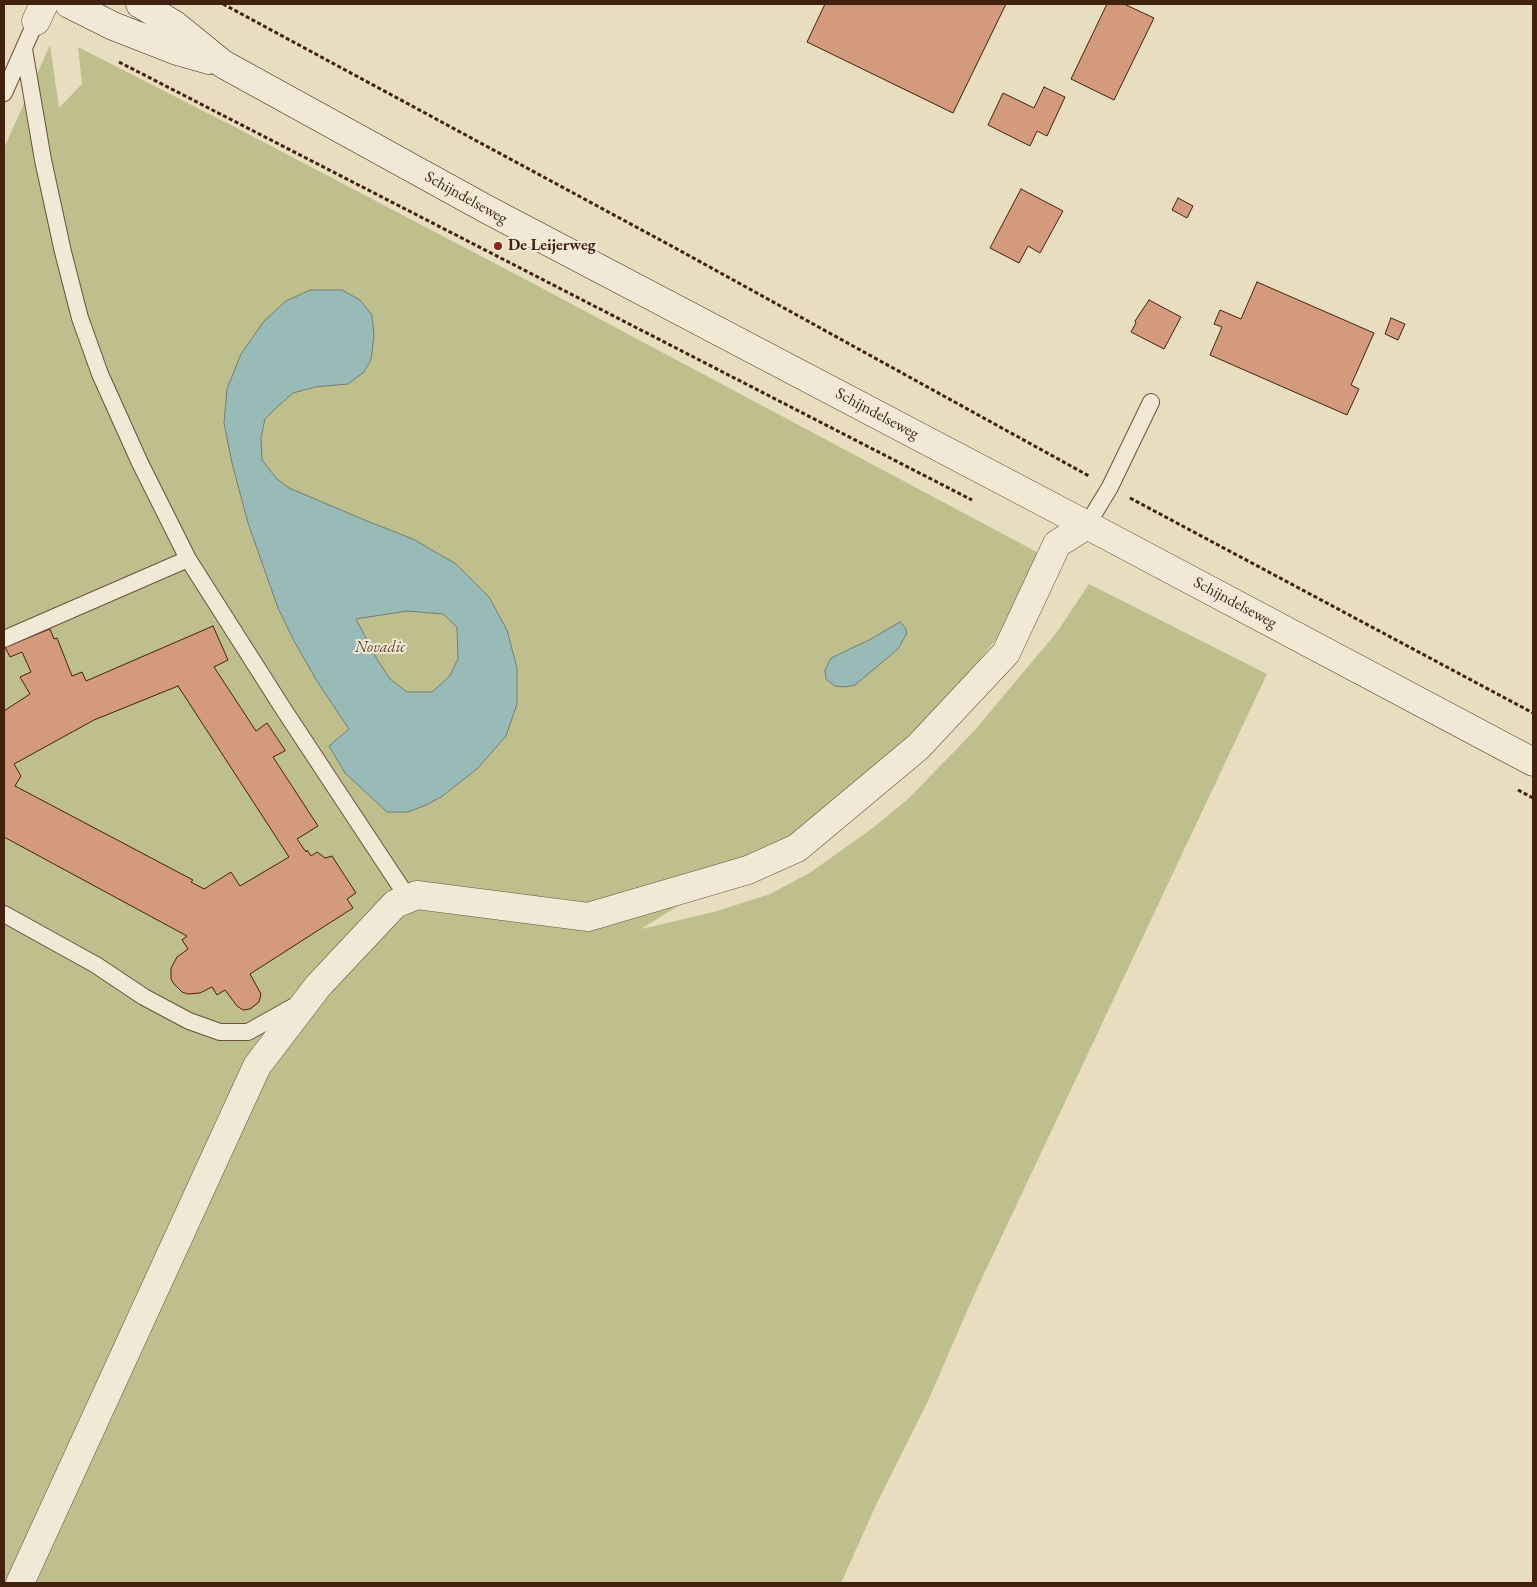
<!DOCTYPE html>
<html>
<head>
<meta charset="utf-8">
<style>
	body { margin:0 }
	#map { position:relative; width:1537px; height:1587px; overflow:hidden; background:#e9ddbf; font-family:"EB Garamond",serif }
	canvas { display:block }
	.frame { position:absolute; inset:0; border:5px solid #43210f; pointer-events:none }
</style>
</head>
<body>
<div id="map">
<canvas width="1537" height="1587"></canvas>
<div class="frame"></div>
</div>
<script>
const context = document.querySelector('canvas').getContext('2d');
context.lineJoin = 'round';
function paint(path, color) {
  context.fillStyle = color;
  context.fill(path, 'evenodd');
}
function shape(rows) {
  const path = new Path2D();
  for (const r of rows) {
    path.moveTo(r[0], r[1]);
    for (let i = 2; i < r.length; i += 2) path.lineTo(r[i], r[i + 1]);
  }
  return path;
}
function trace(path, color, width, dash) {
  context.strokeStyle = color;
  context.lineWidth = width;
  context.lineCap = dash ? 'butt' : 'round';
  context.setLineDash(dash || []);
  context.stroke(path);
}
function label(font, color, halo, rows, align = 'center') {
  context.font = font + ' "EB Garamond",serif';
  context.lineWidth = 4;
  context.setLineDash([]);
  context.textBaseline = 'middle';
  context.strokeStyle = halo;
  context.fillStyle = color;
  for (const [text, x, y, turn = 0] of rows) {
    context.save();
    context.translate(x, y);
    context.rotate((+turn || 0) * Math.PI / 180);
    context.textAlign = isNaN(turn) ? turn : align;
    if (halo) context.strokeText(text, 0, 0);
    context.fillText(text, 0, 0);
    context.restore();
  }
}
paint(shape([
	[50,45,59,108,82,84,78,47,229,124,536,285,1035,551,1053,562,1010,622,945,703,818,822,702,891,641,929,714,912,770,894,811,872,874,827,908,799,974,731,1057,632,1089,584,1267,674,974,1295,928,1401,877,1503,841,1583,4,1583,4,148]
]), '#bebf8d');
const water = shape([
	[310,290,342,290,360,300,372,315,374,336,371,360,363,373,348,384,315,387,293,393,276,408,265,419,261,438,262,460,277,479,289,488,367,521,413,539,456,564,489,597,507,630,517,668,517,704,506,736,477,769,441,797,426,805,408,812,387,812,345,773,329,746,349,729,317,681,294,641,278,608,248,523,232,463,224,423,227,389,241,354,264,321,286,301,310,290],
	[407,611,443,614,457,627,458,659,449,677,432,692,407,692,390,679,377,659,356,619,407,611],
	[900,622,905,627,907,633,898,649,855,685,845,687,835,686,826,679,825,670,831,658,871,639,900,622]
]);
paint(water, '#98bbb7');
trace(water, '#767d74', 1);
const building = shape([
	[825,4,1006,4,953,113,807,42,825,4],
	[1107,4,1124,4,1154,18,1114,100,1071,79,1107,4],
	[1044,87,1065,97,1047,136,1037,131,1030,146,988,125,1003,93,1034,108,1044,87],
	[1021,189,1063,211,1040,253,1028,246,1019,263,990,248,1021,189],
	[1178,198,1193,206,1187,218,1172,210,1178,198],
	[1257,282,1374,333,1351,385,1359,389,1347,415,1210,355,1222,327,1214,324,1220,310,1241,319,1257,282],
	[1149,300,1181,317,1164,349,1131,332,1136,323,1135,321,1149,300],
	[1391,318,1405,324,1398,340,1385,334,1391,318],
	[213,626,228,660,214,667,256,731,267,723,285,750,285,751,273,757,318,826,297,839,306,852,307,850,311,856,317,852,325,858,332,856,356,893,347,899,353,908,250,974,261,994,259,1002,250,1009,243,1010,237,1006,225,990,217,995,212,987,200,993,188,994,182,992,174,984,171,979,171,968,177,957,188,949,182,940,187,936,4,837,4,711,30,694,20,677,31,672,22,652,10,657,5,647,50,629,54,639,57,638,72,676,82,672,86,681,213,626],
	[178,686,289,857,240,886,231,872,204,889,191,882,193,880,15,786,21,776,14,764,94,720,178,686]
]);
paint(building, '#d39a7e');
trace(building, '#43210f', 1);
const lane = shape([
	[24,49,43,160,63,252,80,318,100,374,140,463,188,559],
	[4,93,36,21],
	[1087,525,1110,487,1151,402],
	[4,639,188,559,284,710,408,898],
	[4,914,96,965,144,997,189,1021,220,1032,248,1032,298,1004]
]);
const street = shape([
	[36,21,44,4],
	[20,1583,257,1066,318,986,395,904,417,895,588,917,748,870,797,848,918,747,1006,653,1057,544,1087,525]
]);
const secondary = shape([
	[69,4,113,26,177,51,209,60],
	[140,4,175,25,223,64,488,210,1087,525,1533,762]
]);
trace(lane, '#6c503b', 18);
trace(street, '#6c503b', 29);
trace(secondary, '#43210f', 29);
trace(shape([
	[223,4,677,249,1089,476],
	[119,62,972,500],
	[1130,498,1533,713],
	[1518,790,1533,798]
]), '#43210f', 3, [4, 2.5]);
trace(lane, '#f1e9d5', 16);
trace(street, '#f1e9d5', 28);
trace(secondary, '#f1e9d5', 28);
for (const [x, y, r, color] of [
	[498,246,5,"#8f2418"]
]) {
  const dot = new Path2D();
  dot.arc(x, y, r, 0, 2 * Math.PI);
  context.fillStyle = color;
  context.fill(dot);
  trace(dot, '#f1e9d5', 2);
}
label('16px', '#43210f', '#f1e9d5', [
	["Schijndelseweg",466,198,29],
	["Schijndelseweg",877,414,28],
	["Schijndelseweg",1235,603,28]
]);
label('bold 16px', '#43210f', '#f1e9d5', [
	["De Leijerweg",508,246]
], 'left');
label('italic 16px', '#62482e', '#f1e9d5', [
	["Novadic",380,648]
]);
</script>
</body>
</html>
